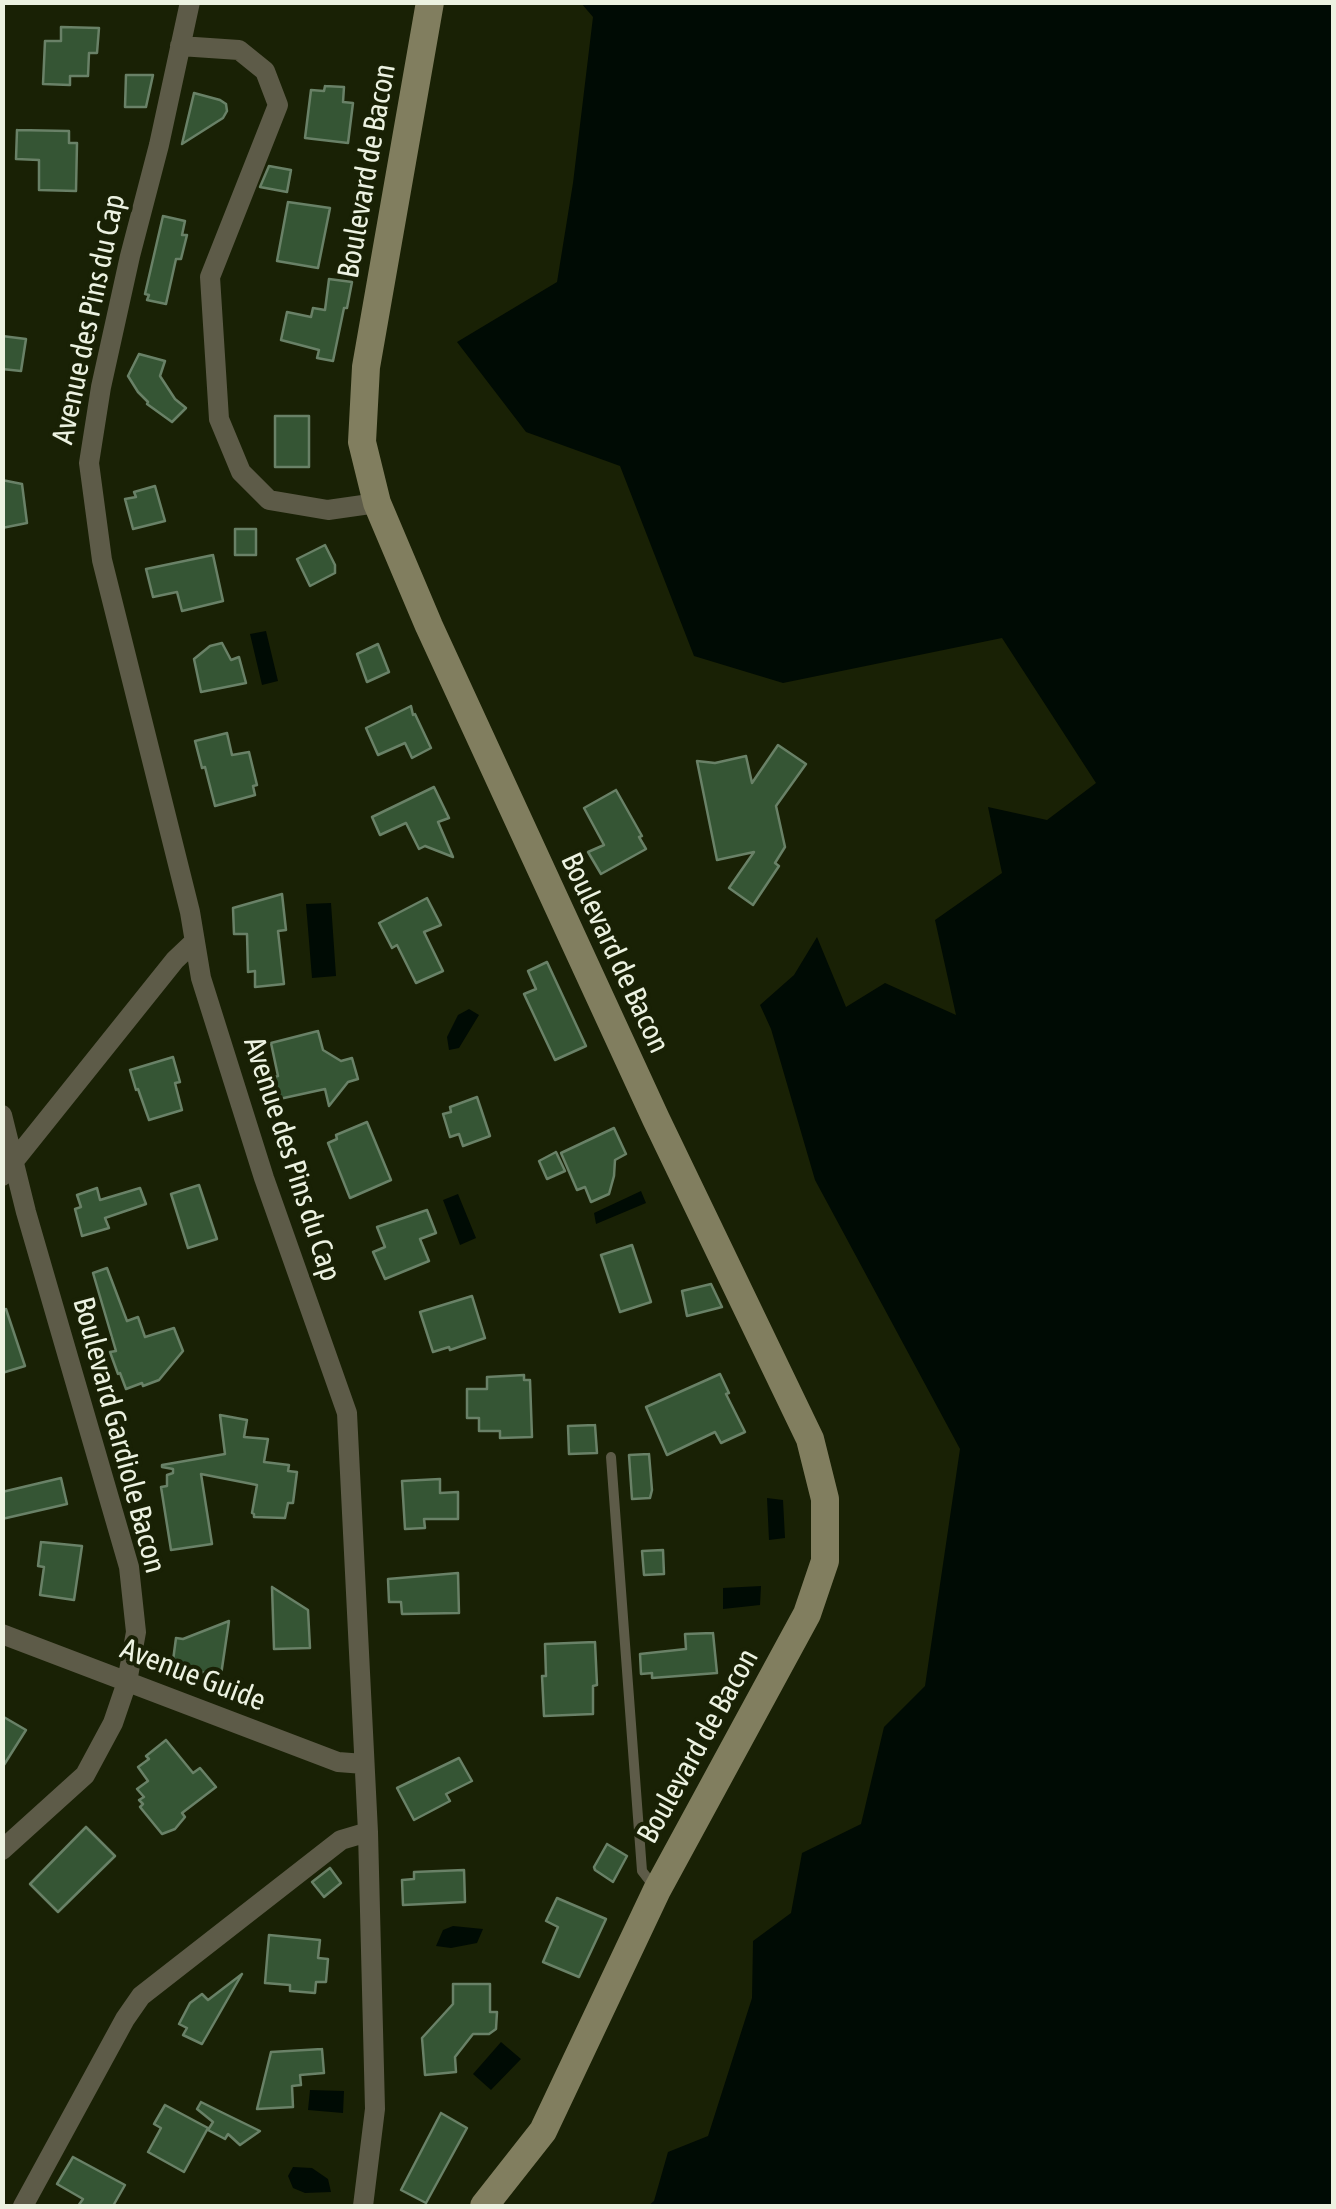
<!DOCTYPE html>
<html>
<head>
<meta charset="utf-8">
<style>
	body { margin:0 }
	#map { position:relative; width:1336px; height:2209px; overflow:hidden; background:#192105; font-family:"Asap Condensed",sans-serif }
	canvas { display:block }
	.frame { position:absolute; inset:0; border:5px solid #ecf2e1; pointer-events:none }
</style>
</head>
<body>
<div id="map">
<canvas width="1336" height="2209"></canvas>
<div class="frame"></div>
</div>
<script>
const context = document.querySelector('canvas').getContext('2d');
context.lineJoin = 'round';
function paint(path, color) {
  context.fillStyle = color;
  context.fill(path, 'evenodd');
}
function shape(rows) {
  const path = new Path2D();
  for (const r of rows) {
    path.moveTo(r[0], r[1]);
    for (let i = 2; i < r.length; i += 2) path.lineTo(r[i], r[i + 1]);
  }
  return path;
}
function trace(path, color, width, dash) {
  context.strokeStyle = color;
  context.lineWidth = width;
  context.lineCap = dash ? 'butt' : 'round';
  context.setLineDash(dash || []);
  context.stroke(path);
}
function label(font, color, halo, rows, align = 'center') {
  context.font = font + ' "Asap Condensed",sans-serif';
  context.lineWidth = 8;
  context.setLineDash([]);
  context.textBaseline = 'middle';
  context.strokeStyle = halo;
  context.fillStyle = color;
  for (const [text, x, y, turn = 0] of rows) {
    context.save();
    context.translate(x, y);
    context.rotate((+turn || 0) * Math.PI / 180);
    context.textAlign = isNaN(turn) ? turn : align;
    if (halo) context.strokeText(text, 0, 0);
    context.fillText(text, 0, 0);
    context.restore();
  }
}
paint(shape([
	[581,3,1333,3,1333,2206,648,2206,654,2201,668,2152,708,2136,752,1998,753,1941,791,1913,802,1853,861,1824,884,1727,925,1686,960,1449,815,1180,771,1029,760,1005,794,975,817,937,846,1007,885,983,956,1015,935,920,1002,873,988,807,1047,820,1096,783,1002,638,783,683,694,656,620,466,526,432,457,342,557,282,573,183,593,17],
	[266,631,278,681,262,685,250,634],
	[331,903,336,976,312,978,306,904],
	[469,1009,479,1015,459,1048,449,1050,447,1037,458,1015],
	[641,1191,646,1203,596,1224,594,1213],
	[458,1194,476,1238,460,1245,443,1200],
	[767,1498,783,1500,785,1538,769,1540],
	[761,1586,760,1605,723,1609,723,1588],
	[453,1926,483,1929,477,1943,451,1948,436,1946,443,1930],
	[501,2042,521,2059,491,2090,473,2074],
	[310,2090,344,2091,343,2113,308,2110],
	[293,2167,312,2168,328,2179,331,2192,305,2193,293,2188,288,2176]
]), '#000b04');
const building = shape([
	[61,27,99,28,97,53,89,53,88,76,70,76,70,85,43,84,45,41,61,41,61,27],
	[126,75,153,75,146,107,125,107,126,75],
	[325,86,344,87,343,102,353,103,348,143,305,138,311,90,324,91,325,86],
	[194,93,220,100,226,104,227,111,223,118,182,144,194,93],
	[17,130,69,131,69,143,77,143,76,191,39,190,39,160,16,159,17,130],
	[269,166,291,170,287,192,260,187,269,166],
	[288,202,330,208,318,268,277,261,288,202],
	[163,216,185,221,182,235,187,235,181,259,176,259,166,304,147,300,149,295,145,294,163,216],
	[329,279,352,282,347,308,344,308,333,361,317,358,319,350,281,340,287,312,311,317,313,308,325,310,329,279],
	[2,336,26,339,21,371,2,369,2,336],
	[139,354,165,361,160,376,175,399,186,408,172,422,147,404,148,402,138,392,128,376,139,354],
	[275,416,309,416,309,467,275,467,275,416],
	[2,480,22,484,27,523,2,528,2,480],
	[155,486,165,521,133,529,125,499,136,497,134,492,155,486],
	[235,529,256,529,256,555,235,555,235,529],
	[325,545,335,565,335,573,310,586,297,559,325,545],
	[213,555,223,601,182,611,177,592,153,597,146,569,213,555],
	[222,643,231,660,239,657,246,683,201,692,194,659,210,646,222,643],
	[378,644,389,672,367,682,357,654,378,644],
	[411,706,413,715,415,714,431,748,412,758,405,743,378,755,366,728,411,706],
	[227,733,232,755,249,752,257,785,253,786,255,795,215,806,205,767,202,768,195,741,227,733],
	[778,745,806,764,776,806,785,847,775,863,779,866,753,905,729,888,754,852,717,860,697,761,715,763,746,756,752,783,778,745],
	[434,787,449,818,438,822,453,857,425,846,419,849,406,823,380,835,372,817,434,787],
	[616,790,642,836,639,837,646,849,601,874,588,852,604,845,584,808,616,790],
	[282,894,286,930,278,931,284,984,255,987,255,971,248,972,247,934,234,934,233,908,282,894],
	[427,898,441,925,424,932,443,971,416,983,397,945,392,948,379,923,427,898],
	[547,962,586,1046,555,1060,524,994,536,989,528,971,547,962],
	[318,1031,323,1050,341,1061,352,1058,358,1079,348,1082,329,1106,325,1089,270,1101,265,1079,278,1076,271,1043,318,1031],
	[173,1057,180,1082,175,1083,182,1110,149,1120,138,1089,136,1090,130,1070,173,1057],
	[477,1097,490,1136,463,1146,459,1134,450,1137,443,1114,451,1112,450,1107,477,1097],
	[367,1122,391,1180,350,1198,328,1143,337,1139,336,1135,367,1122],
	[614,1128,626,1154,615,1160,614,1176,609,1194,591,1202,585,1187,577,1190,561,1153,614,1128],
	[556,1152,565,1171,547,1179,539,1161,556,1152],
	[199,1185,217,1239,188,1248,171,1194,199,1185],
	[97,1188,100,1200,140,1188,146,1204,105,1218,109,1228,82,1236,75,1209,81,1207,77,1195,97,1188],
	[427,1210,436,1233,420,1239,429,1261,385,1279,373,1252,385,1247,377,1227,427,1210],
	[632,1245,651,1302,620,1312,601,1255,632,1245],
	[107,1268,127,1321,138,1317,145,1337,174,1328,183,1351,159,1380,143,1386,142,1383,126,1389,120,1373,118,1374,110,1352,116,1351,93,1273,107,1268],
	[711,1284,722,1307,687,1316,682,1291,711,1284],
	[472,1296,485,1338,450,1350,449,1347,433,1352,420,1312,472,1296],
	[6,1309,25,1366,2,1373,2,1310,6,1309],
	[720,1374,729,1393,726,1394,745,1432,721,1443,715,1432,667,1455,646,1407,720,1374],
	[524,1375,524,1380,530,1380,532,1437,500,1438,500,1431,479,1431,479,1418,467,1418,467,1389,487,1389,487,1377,524,1375],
	[220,1415,247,1420,244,1437,268,1439,264,1462,289,1465,288,1471,297,1472,293,1503,288,1503,285,1518,254,1517,254,1514,252,1513,257,1485,201,1474,212,1544,171,1550,161,1487,167,1486,167,1475,173,1473,173,1469,162,1467,162,1465,225,1454,220,1415],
	[595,1425,597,1453,569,1454,568,1426,595,1425],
	[649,1454,652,1490,650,1498,632,1499,629,1455,649,1454],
	[61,1478,67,1504,2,1519,2,1492,61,1478],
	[440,1479,440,1493,458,1492,458,1519,424,1519,425,1528,405,1529,402,1481,440,1479],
	[41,1542,82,1546,74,1600,40,1595,44,1567,38,1566,41,1542],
	[663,1550,664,1574,644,1575,642,1551,663,1550],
	[458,1573,459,1613,402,1614,401,1602,389,1602,388,1579,458,1573],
	[272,1587,308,1610,310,1648,274,1649,272,1587],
	[229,1621,221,1675,172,1668,176,1638,183,1639,229,1621],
	[713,1633,717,1673,652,1678,652,1673,641,1674,640,1654,686,1649,685,1634,713,1633],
	[595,1642,597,1685,593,1686,593,1714,544,1716,542,1676,546,1676,545,1644,595,1642],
	[2,1716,26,1730,2,1768,2,1716],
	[166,1740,193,1773,200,1768,216,1787,182,1813,185,1817,175,1829,162,1834,140,1807,143,1804,139,1800,144,1797,137,1789,148,1781,138,1767,149,1759,146,1756,166,1740],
	[459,1758,472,1781,446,1794,450,1801,414,1820,397,1788,459,1758],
	[86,1827,115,1856,58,1912,30,1884,86,1827],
	[607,1844,627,1856,613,1882,595,1870,594,1867,607,1844],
	[330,1868,341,1883,324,1897,312,1882,330,1868],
	[464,1870,465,1902,403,1905,402,1880,414,1879,414,1872,464,1870],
	[557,1898,606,1919,579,1977,543,1962,558,1927,546,1921,557,1898],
	[269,1935,320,1940,318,1958,328,1959,326,1982,316,1982,315,1993,290,1991,290,1985,265,1983,269,1935],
	[242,1974,202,2044,183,2035,187,2028,179,2024,190,2003,202,1994,208,2000,242,1974],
	[453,1984,490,1984,490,2012,497,2012,496,2029,489,2034,473,2034,455,2057,456,2072,425,2075,422,2038,453,2004,453,1984],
	[322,2049,324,2073,300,2075,301,2085,292,2086,293,2107,257,2109,271,2052,322,2049],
	[201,2102,219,2111,260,2131,240,2145,228,2134,225,2139,208,2130,213,2122,197,2109,201,2102],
	[165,2105,208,2128,184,2172,148,2152,161,2128,154,2124,165,2105],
	[441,2113,467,2128,426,2203,401,2190,441,2113],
	[73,2157,125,2185,113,2206,78,2206,83,2199,57,2184,73,2157]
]);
paint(building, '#355534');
trace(building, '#698167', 2.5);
trace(shape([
	[611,1457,642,1871,656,1889]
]), '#5d5b48', 10);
trace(shape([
	[190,2,159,145,130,256,101,387,89,463,102,560,190,912,201,978,264,1178,347,1413,368,1832,375,2109,363,2206],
	[180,46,239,50,265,71,278,105,210,277,219,419,241,472,269,500,328,510,377,503],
	[2,1115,26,1212,129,1567,136,1632,127,1682,113,1723,85,1775,2,1850],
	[2,1176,175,960,194,942],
	[2,1634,338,1762,364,1764],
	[23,2206,125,2019,141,1996,341,1840,368,1832]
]), '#5d5b48', 20);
trace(shape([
	[430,2,366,367,362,442,377,503,429,626,656,1119,810,1439,825,1499,825,1561,807,1614,657,1890,543,2131,484,2206]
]), '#817e5f', 28);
label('30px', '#ecf2e1', '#192105', [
	["Boulevard de Bacon",367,171,-80],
	["Avenue des Pins du Cap",89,319,-78],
	["Boulevard de Bacon",615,953,65],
	["Avenue des Pins du Cap",292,1159,72],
	["Boulevard Gardiole Bacon",119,1435,75],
	["Avenue Guide",193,1675,21],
	["Boulevard de Bacon",698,1746,-61]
]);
</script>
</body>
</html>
